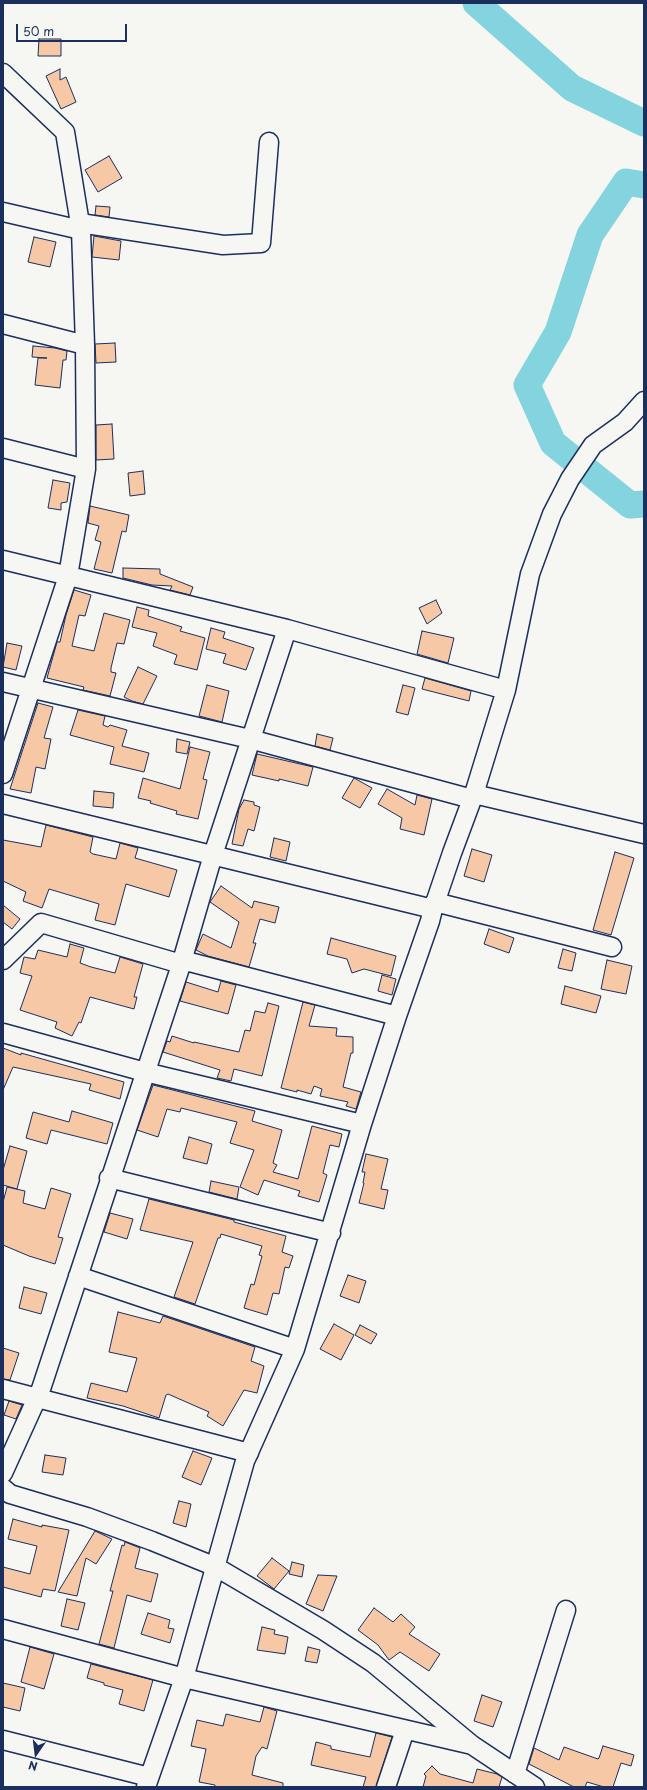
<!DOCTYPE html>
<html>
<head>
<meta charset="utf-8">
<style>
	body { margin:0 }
	#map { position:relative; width:647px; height:1790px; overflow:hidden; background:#f6f6f2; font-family:"Playpen Sans",sans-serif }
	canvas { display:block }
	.frame { position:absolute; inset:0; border:4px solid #1b2f5e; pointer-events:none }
	.north { position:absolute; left:16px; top:1734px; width:40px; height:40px; -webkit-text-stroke:3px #f6f6f2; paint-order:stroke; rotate:194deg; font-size:11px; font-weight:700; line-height:16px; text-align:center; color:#1b2f5e }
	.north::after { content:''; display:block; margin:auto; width:14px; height:18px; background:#1b2f5e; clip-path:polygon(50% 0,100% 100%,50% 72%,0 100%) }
	.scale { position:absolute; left:16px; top:24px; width:111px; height:18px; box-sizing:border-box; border:2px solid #1b2f5e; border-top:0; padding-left:5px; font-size:12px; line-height:14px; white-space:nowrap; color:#1b2f5e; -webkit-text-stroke:3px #f6f6f2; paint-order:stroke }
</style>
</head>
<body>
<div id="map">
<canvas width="647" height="1790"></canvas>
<div class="frame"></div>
<div class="north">N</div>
<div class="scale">50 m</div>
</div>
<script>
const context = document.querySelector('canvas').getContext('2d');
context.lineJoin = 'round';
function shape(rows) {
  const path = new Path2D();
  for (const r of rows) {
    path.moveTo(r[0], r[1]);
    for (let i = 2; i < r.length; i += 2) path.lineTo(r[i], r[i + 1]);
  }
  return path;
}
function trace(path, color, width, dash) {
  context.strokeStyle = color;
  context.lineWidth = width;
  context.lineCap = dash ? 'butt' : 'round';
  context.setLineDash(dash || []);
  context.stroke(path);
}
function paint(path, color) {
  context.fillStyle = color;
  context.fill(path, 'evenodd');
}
trace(shape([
	[476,3,572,88,644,123],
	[644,185,626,182,590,235,558,332,527,385,553,443,630,505,644,504]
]), '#84d4e0', 27);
const building = shape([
	[39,39,61,39,61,56,38,56,39,39],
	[60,69,60,80,66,77,76,102,61,109,46,76,60,69],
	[109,156,122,178,98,192,85,170,109,156],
	[96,206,110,207,109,217,95,215,96,206],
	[94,236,121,241,119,260,92,257,94,236],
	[34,237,56,242,50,267,28,262,34,237],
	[115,343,116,362,96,363,95,344,115,343],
	[33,346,55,348,67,351,66,360,63,360,60,388,35,385,38,358,47,358,32,357,33,346],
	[112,424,114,459,96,460,96,425,112,424],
	[143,471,145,494,130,496,128,473,143,471],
	[53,480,70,483,67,502,61,503,61,510,48,508,53,480],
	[90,506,129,515,126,532,122,531,112,573,94,569,101,542,95,540,99,526,88,523,90,506],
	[123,568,160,569,160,574,193,587,190,595,170,590,172,586,152,585,123,578,123,568],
	[74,590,91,595,85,616,79,615,72,646,94,651,104,613,130,620,124,644,117,643,111,668,111,672,116,673,110,696,83,690,84,687,47,678,57,642,60,642,66,615,74,590],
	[436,600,442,613,427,624,419,608,436,600],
	[137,607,149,610,148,616,182,627,180,631,205,638,197,670,174,664,177,655,153,646,157,633,132,627,137,607],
	[211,628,225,632,223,638,254,648,246,670,223,663,226,654,206,649,211,628],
	[422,631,454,638,448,663,417,654,422,631],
	[7,643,22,646,16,670,3,667,7,643],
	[138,667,157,676,143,704,132,701,124,697,138,667],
	[425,678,471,691,469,701,422,689,425,678],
	[207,685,229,691,222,722,199,716,207,685],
	[403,685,415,688,408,715,396,712,403,685],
	[38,703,53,707,44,738,51,739,45,769,36,767,31,793,10,789,38,703],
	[78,710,105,716,103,725,108,727,110,725,127,730,122,746,149,753,144,772,110,764,114,747,70,735,78,710],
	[317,734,333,738,330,750,315,746,317,734],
	[177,739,190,742,187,754,176,752,177,739],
	[190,747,210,752,203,779,207,780,198,819,176,814,177,811,150,803,151,801,138,798,143,778,180,789,190,747],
	[257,754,313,767,308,786,279,779,279,781,252,775,257,754],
	[354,778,372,788,360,808,342,798,354,778],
	[387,789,415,805,417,795,432,799,424,835,400,829,402,818,378,804,387,789],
	[94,791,114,793,113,808,93,806,94,791],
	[244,800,254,802,254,805,260,807,254,831,248,829,243,846,232,844,239,809,244,800],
	[46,825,93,837,90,852,93,854,116,859,120,843,138,848,135,858,177,870,169,897,126,884,115,925,95,920,99,904,49,889,42,908,23,901,26,892,3,881,3,840,41,847,46,825],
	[274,838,290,842,286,861,270,857,274,838],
	[472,849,492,855,484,882,464,876,472,849],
	[615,852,634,858,611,935,593,930,615,852],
	[221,886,252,908,254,901,279,907,275,923,260,919,253,943,256,943,249,967,208,956,196,950,203,934,231,948,239,922,210,902,221,886],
	[3,905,20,919,12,929,3,922,3,905],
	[489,929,514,938,509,953,484,944,489,929],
	[331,938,396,956,391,976,364,969,352,973,347,959,327,954,331,938],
	[70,944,84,948,80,963,91,967,115,973,120,957,143,964,134,997,137,997,134,1009,90,997,81,1023,79,1022,72,1036,55,1028,57,1022,20,1010,32,976,20,973,24,957,35,959,38,950,67,957,70,944],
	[563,949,576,953,572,971,558,968,563,949],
	[607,960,632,966,626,994,601,989,607,960],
	[382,975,396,979,392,995,378,991,382,975],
	[221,981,236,985,228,1014,180,1001,186,982,218,992,221,981],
	[565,986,601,996,596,1013,561,1004,565,986],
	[303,1002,315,1005,309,1026,337,1028,336,1036,353,1037,353,1053,351,1053,343,1087,361,1092,356,1109,346,1106,348,1102,320,1096,322,1089,314,1086,311,1094,297,1090,297,1092,281,1088,303,1002],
	[268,1003,279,1006,262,1076,234,1069,231,1081,217,1078,220,1070,163,1052,167,1041,170,1042,172,1036,194,1043,194,1042,239,1052,245,1030,250,1031,255,1011,265,1013,268,1003],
	[3,1048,21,1055,21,1053,124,1082,120,1099,89,1090,91,1084,13,1067,3,1090,3,1048],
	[153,1085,255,1111,252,1121,282,1130,273,1163,277,1165,273,1172,298,1179,312,1126,342,1134,339,1147,330,1145,323,1173,327,1175,319,1202,298,1196,300,1191,264,1180,258,1195,240,1187,254,1150,230,1143,237,1122,181,1108,180,1112,167,1109,158,1137,137,1130,153,1085],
	[72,1111,113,1123,107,1144,51,1130,47,1144,26,1138,33,1112,69,1122,72,1111],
	[189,1137,212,1144,207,1164,183,1158,189,1137],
	[10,1146,27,1151,17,1189,3,1185,3,1170,10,1146],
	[366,1154,388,1159,381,1189,388,1190,384,1209,359,1203,364,1183,363,1183,365,1172,362,1172,366,1154],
	[211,1181,239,1187,237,1199,209,1192,211,1181],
	[7,1187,25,1191,23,1203,45,1209,51,1188,71,1194,58,1237,63,1238,55,1264,29,1256,3,1245,3,1202,7,1187],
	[149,1199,234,1220,234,1222,286,1236,282,1252,293,1256,289,1268,285,1267,279,1294,273,1293,267,1315,244,1308,251,1284,254,1285,262,1256,259,1255,262,1246,221,1234,220,1238,218,1238,195,1304,174,1297,193,1242,140,1230,149,1199],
	[110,1213,133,1219,127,1239,104,1232,110,1213],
	[348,1275,366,1281,359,1303,340,1296,348,1275],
	[24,1287,47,1293,41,1314,19,1308,24,1287],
	[118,1312,160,1323,163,1316,255,1347,251,1361,264,1366,257,1393,244,1390,223,1426,207,1416,209,1412,168,1394,166,1395,159,1418,123,1406,87,1398,91,1383,127,1392,137,1358,109,1352,118,1312],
	[334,1324,354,1335,341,1360,320,1349,334,1324],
	[360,1325,377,1334,371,1344,355,1335,360,1325],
	[3,1348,19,1353,10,1380,3,1379,3,1348],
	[9,1401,22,1405,16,1419,4,1415,9,1401],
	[193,1451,212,1458,201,1485,182,1477,193,1451],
	[45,1455,66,1458,63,1475,42,1472,45,1455],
	[179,1501,191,1504,186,1527,173,1523,179,1501],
	[13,1519,42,1527,42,1525,69,1530,55,1591,43,1589,41,1597,3,1587,3,1567,30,1574,37,1546,8,1539,13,1519],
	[95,1531,112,1539,96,1564,86,1558,77,1596,58,1592,95,1531],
	[125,1542,140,1548,135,1568,158,1574,151,1602,127,1595,114,1648,99,1644,113,1591,110,1591,122,1545,124,1546,125,1542],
	[272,1558,289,1571,274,1589,257,1576,272,1558],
	[292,1562,304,1565,302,1577,289,1574,292,1562],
	[318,1575,337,1576,323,1611,306,1604,318,1575],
	[67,1599,85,1603,78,1630,61,1626,67,1599],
	[374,1608,393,1622,401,1614,415,1627,409,1634,440,1654,429,1671,400,1652,389,1660,378,1645,358,1630,374,1608],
	[148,1613,170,1620,168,1628,174,1629,170,1643,141,1634,148,1613],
	[262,1627,275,1630,274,1634,288,1637,285,1654,257,1650,262,1627],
	[30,1647,54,1654,44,1689,21,1682,30,1647],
	[308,1647,320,1650,317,1663,305,1661,308,1647],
	[91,1664,153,1680,144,1711,119,1704,123,1690,104,1685,104,1683,87,1678,91,1664],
	[3,1683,25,1688,20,1711,3,1707,3,1683],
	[482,1695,502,1702,493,1727,474,1721,482,1695],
	[264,1707,277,1711,267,1749,262,1747,256,1756,252,1775,283,1783,283,1787,215,1787,215,1785,199,1782,206,1749,191,1746,197,1720,223,1726,226,1714,260,1722,264,1707],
	[376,1733,392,1737,376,1787,363,1787,366,1777,311,1765,316,1742,331,1746,331,1749,370,1757,376,1733],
	[603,1746,634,1755,631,1766,621,1763,613,1787,604,1787,587,1782,585,1787,574,1787,529,1764,534,1748,559,1760,564,1747,598,1759,599,1758,603,1746],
	[432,1766,440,1774,473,1783,477,1769,497,1774,502,1777,499,1787,423,1787,426,1776,424,1774,432,1766]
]);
paint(building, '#f6c8a5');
trace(building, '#1b2f5e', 1);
const minor = shape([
	[3,73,65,132,81,230,85,345,86,469,68,576,3,774],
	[3,212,81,230],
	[80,223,223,245,261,243,269,142],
	[3,324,85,345],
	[3,448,86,469],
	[3,560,287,629,506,690],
	[3,682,250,739,472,799],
	[474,794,644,834],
	[3,804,433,909],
	[435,902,612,947],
	[3,960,41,923,181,964],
	[182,960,397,1016],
	[3,1033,145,1072,362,1124],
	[109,1178,331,1233],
	[78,1276,295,1349],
	[3,1389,249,1453],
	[3,1473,41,1389,180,968,213,855,287,629],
	[3,1488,10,1494,87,1517,152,1541,216,1567,323,1630,373,1663,472,1745,535,1787],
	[3,1629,184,1678,468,1744],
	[3,1740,149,1777],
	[515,1774,566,1610],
	[146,1787,184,1678,245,1461,295,1349,362,1124,397,1016,430,921,433,909,452,853,474,794,506,690,530,574,552,514,570,479,593,445,625,422,644,401],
	[386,1787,405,1730]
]);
trace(minor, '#1b2f5e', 21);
trace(minor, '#f6f6f2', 18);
</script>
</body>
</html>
